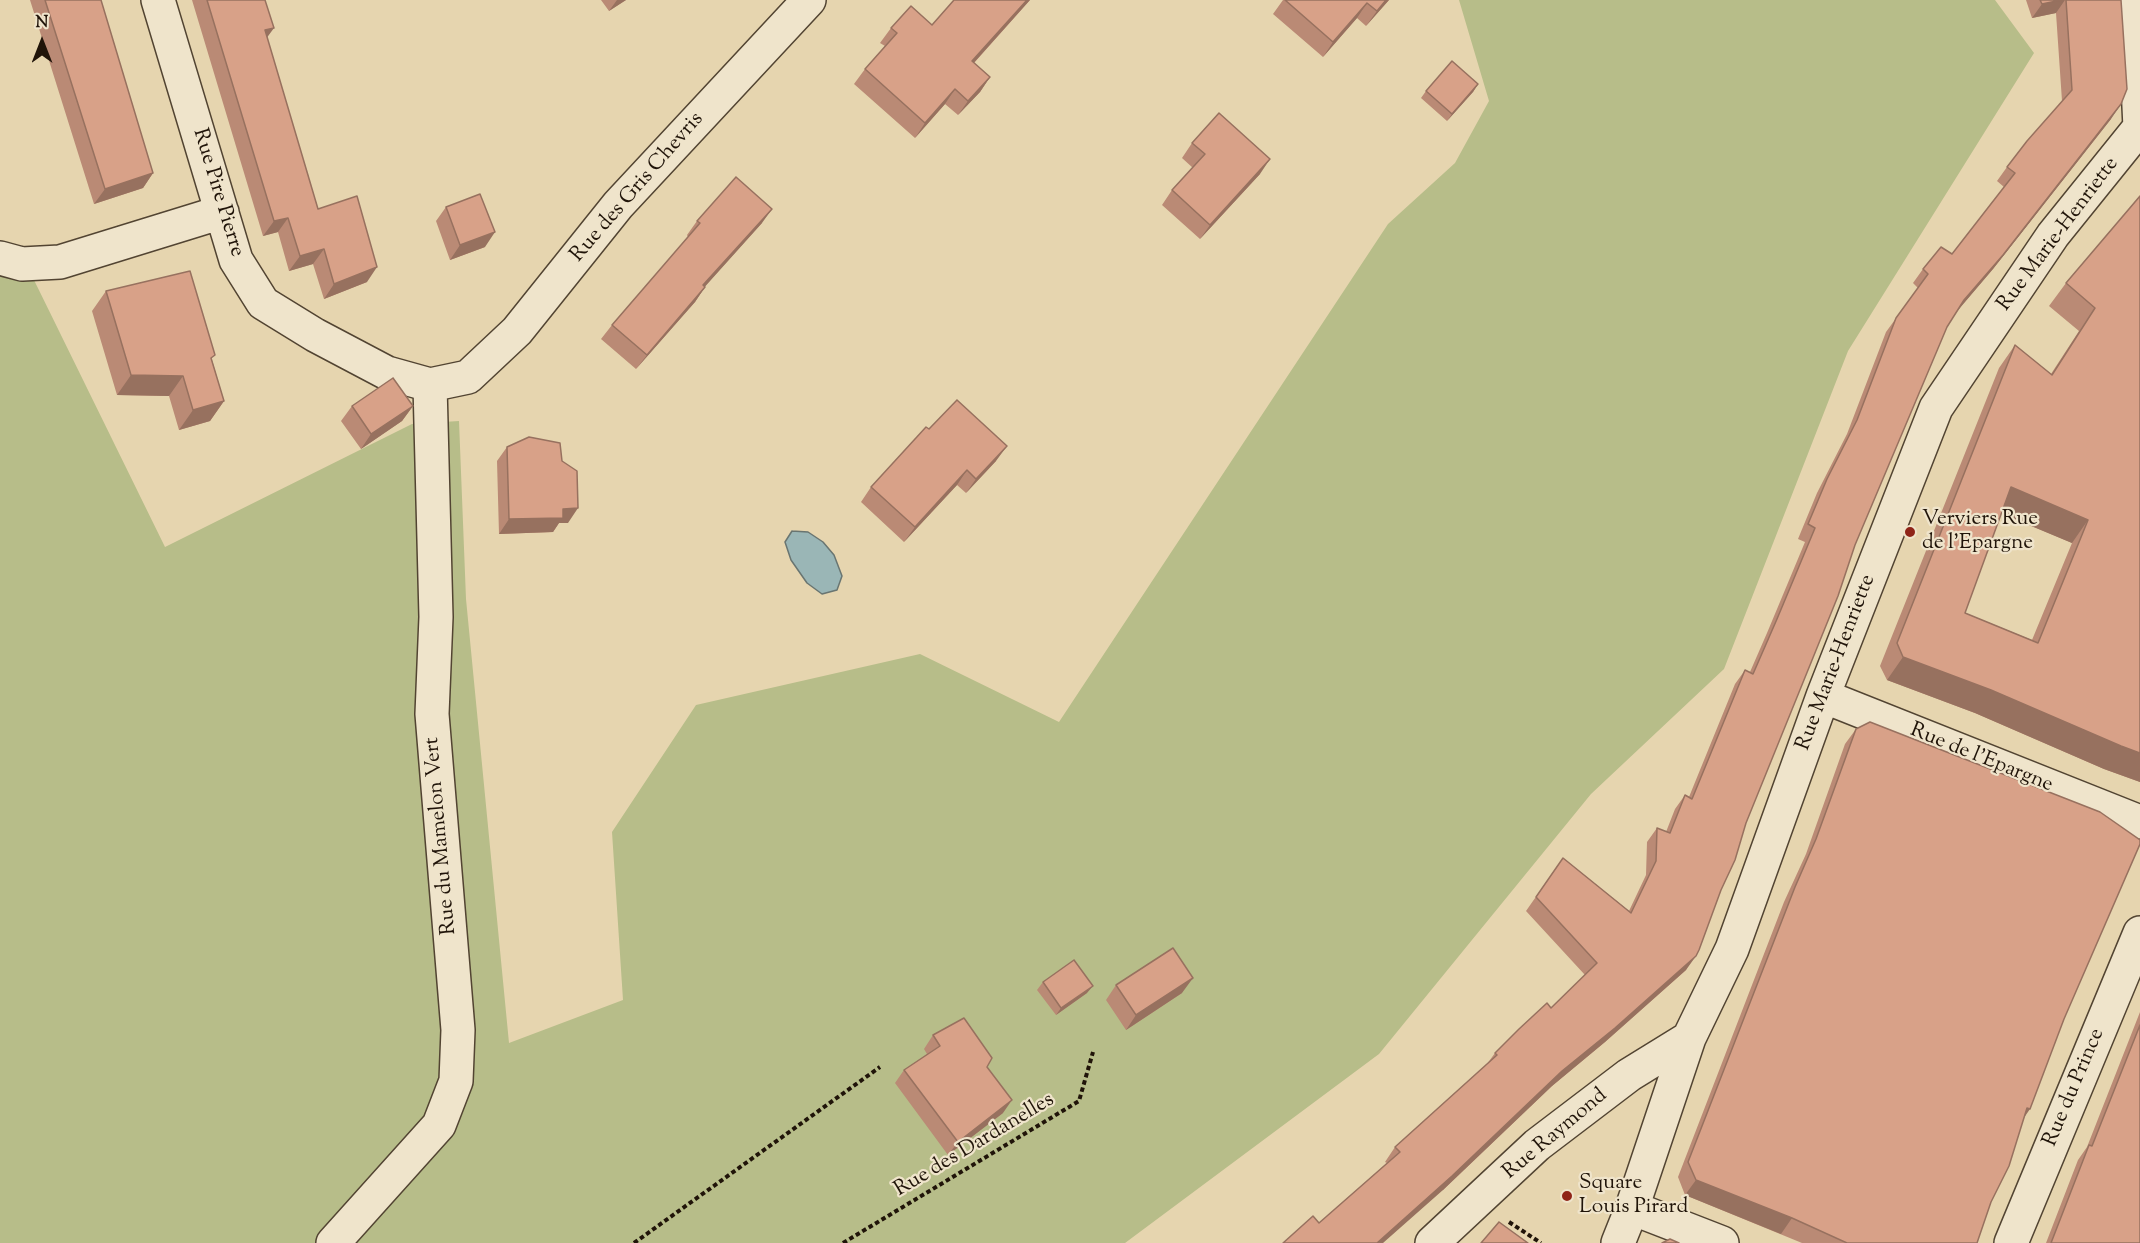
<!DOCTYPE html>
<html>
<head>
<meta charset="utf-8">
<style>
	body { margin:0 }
	#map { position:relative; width:2140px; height:1243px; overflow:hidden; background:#e6d5af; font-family:"Sorts Mill Goudy",serif }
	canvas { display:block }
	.north { position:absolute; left:12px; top:12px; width:60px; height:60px; -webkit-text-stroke:4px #efe4cb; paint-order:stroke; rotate:0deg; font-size:16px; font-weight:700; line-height:24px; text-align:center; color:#201409 }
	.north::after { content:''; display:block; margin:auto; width:21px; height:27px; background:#201409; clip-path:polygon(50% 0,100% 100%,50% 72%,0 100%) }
</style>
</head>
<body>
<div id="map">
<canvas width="2140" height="1243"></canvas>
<div class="north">N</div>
</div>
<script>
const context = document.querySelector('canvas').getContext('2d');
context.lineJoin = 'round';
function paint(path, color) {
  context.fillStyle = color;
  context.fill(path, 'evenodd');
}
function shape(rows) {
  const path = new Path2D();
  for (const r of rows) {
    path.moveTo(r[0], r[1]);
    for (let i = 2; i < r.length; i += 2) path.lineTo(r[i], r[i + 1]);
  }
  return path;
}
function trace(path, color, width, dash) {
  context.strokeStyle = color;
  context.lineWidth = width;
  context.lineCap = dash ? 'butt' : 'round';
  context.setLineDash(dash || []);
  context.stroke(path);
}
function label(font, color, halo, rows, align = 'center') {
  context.font = font + ' "Sorts Mill Goudy",serif';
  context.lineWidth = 4.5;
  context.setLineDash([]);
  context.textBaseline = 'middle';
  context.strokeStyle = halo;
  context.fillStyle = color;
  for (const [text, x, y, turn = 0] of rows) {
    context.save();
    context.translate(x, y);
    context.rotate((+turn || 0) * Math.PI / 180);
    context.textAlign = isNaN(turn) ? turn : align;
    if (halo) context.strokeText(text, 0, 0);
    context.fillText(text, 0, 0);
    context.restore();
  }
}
paint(shape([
	[1459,0,1995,0,2034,53,1848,351,1724,669,1591,794,1379,1054,1125,1243,0,1243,0,269,33,278,165,547,412,424,459,421,466,599,509,1043,623,1000,612,832,696,705,920,654,1059,722,1388,224,1455,163,1489,101]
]), '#b7bd89');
const water = shape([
	[792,531,808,532,823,542,834,555,842,576,837,590,822,594,807,583,791,560,785,542,792,531]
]);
paint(water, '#9ab6b6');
trace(water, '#697571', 1.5);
const minor = shape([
	[158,0,236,260,263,303,315,335,387,373,430,385,468,377,517,331,618,205,809,0],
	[2134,0,2140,128],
	[0,258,22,264,60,262,222,212],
	[1823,696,2140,822],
	[1632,1208,1722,1243],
	[333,1243,439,1125,456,1081,458,1030,432,714,436,617,430,385],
	[1432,1243,1537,1145,1629,1075,1689,1038],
	[1618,1243,1632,1208,1689,1038,1732,949,1823,696,1936,408,2053,235,2140,127],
	[2011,1243,2140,933]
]);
trace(minor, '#524432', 36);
trace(shape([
	[1509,1222,1541,1243],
	[634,1243,880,1067],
	[843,1243,1079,1101,1093,1052]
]), '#201409', 4, [4.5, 3]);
trace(minor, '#efe4cb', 33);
paint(shape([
	[30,0,101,0,153,173,143,188,94,204],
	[192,0,265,0,267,37,318,209,367,282,324,299,313,264,289,271,278,232,263,236],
	[601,0,626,0,609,11],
	[954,0,1030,0,974,63,990,77,980,92,958,115,945,104,915,138,854,84,865,69,885,46,880,43,891,28,932,25],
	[1283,0,1389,0,1366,26,1357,18,1323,57,1273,14],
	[2026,0,2121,0,2111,119,1993,269,1956,312,1947,327,1855,545,1686,970,1605,1042,1552,1086,1443,1190,1319,1223,1387,1163,1385,1162,1395,1147,1487,1064,1495,1053,1551,1008,1585,975,1526,911,1563,858,1629,911,1646,875,1647,842,1657,828,1666,832,1675,809,1685,795,1689,797,1735,684,1745,670,1750,672,1767,633,1805,542,1798,539,1817,493,1847,434,1886,332,1918,288,1913,283,1923,269,1952,254,2004,187,1997,181,2007,167,2062,101,2056,13,2032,18],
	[1478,84,1473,92,1447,121,1421,98,1426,91],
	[1192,143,1260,174,1200,239,1162,205,1172,190,1193,168,1182,158],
	[2140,196,2140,782,2104,769,1975,713,1887,680,1880,666,1999,368,2015,345,2051,374,2079,331,2049,306,2066,283],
	[2001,513,2072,543,2032,640,1965,613],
	[446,207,485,247,450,260,436,221],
	[697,221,762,223,705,286,705,287,695,302,636,369,601,339,612,325,688,237,687,235],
	[106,291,212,360,224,401,210,421,179,430,169,396,117,395,92,311],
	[352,406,413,406,402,421,361,449,341,421],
	[929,429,996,461,966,493,957,485,904,542,861,502,871,487],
	[507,447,568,523,559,523,553,532,499,534,497,461],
	[1856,729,2064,1019,2023,1119,1991,1202,1977,1243,1802,1243,1685,1195,1678,1177,1784,902,1806,854,1845,744],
	[1043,982,1087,993,1056,1015,1037,990],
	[1116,985,1182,993,1126,1030,1106,1000],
	[2140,1012,2140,1243,2046,1243,2078,1160,2087,1147],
	[933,1035,987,1067,1003,1113,948,1155,895,1083,904,1070,927,1054,924,1049]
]), '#ba8a75');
paint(shape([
	[617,0,626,0,609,11],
	[1027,0,1030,0,962,76,972,61],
	[1386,0,1389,0,1366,26,1377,11],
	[2061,0,2065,0,2056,13,2032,18,2042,4],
	[1367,3,1357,18,1323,57,1333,42],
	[274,28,263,43,265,30],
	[990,77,980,92,958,115,968,101],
	[1478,84,1473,92,1447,121,1452,114],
	[955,89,945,104,915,138,925,123],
	[2121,104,2111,119,1993,269,1954,315,1964,300],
	[1270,159,1260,174,1200,239,1210,225],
	[153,173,143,188,94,204,105,189],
	[772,209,762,223,693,300,703,285],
	[288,218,278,232,263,236,274,221],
	[495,232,485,247,450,260,460,245],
	[324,249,313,264,289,271,300,256],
	[377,267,367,282,324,299,334,284],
	[705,287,695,302,636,369,647,355],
	[131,375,183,376,169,396,117,395],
	[224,401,210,421,179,430,193,410],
	[413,406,402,421,361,449,371,434],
	[1007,446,996,461,966,493,976,479],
	[967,470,957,485,904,542,915,527],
	[2011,487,2088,520,2072,543,1995,511],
	[578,508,568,523,559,523,553,532,499,534,509,519,563,509],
	[1903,657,1991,690,2140,753,2140,782,2104,769,1975,713,1887,680],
	[1696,956,1686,970,1605,1042,1552,1086,1443,1190,1383,1243,1377,1243,1562,1071],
	[1193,978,1182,993,1126,1030,1136,1015],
	[1093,986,1087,993,1056,1015,1061,1008],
	[1012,1100,1003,1113,948,1155,958,1142],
	[2027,1108,2030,1109,2019,1125],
	[1696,1180,1792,1218,1781,1234,1685,1195]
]), '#97715f');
const building = shape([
	[45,0,101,0,153,173,105,189,45,0],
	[207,0,265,0,274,28,265,30,318,209,357,196,377,267,334,284,324,249,300,256,288,218,274,221,207,0],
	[954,0,1027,0,972,61,990,77,968,101,955,89,925,123,865,69,897,33,891,28,911,6,932,25,954,0],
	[1285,0,1386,0,1377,11,1367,3,1333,42,1285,0],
	[2040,0,2061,0,2042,4,2040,0],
	[2066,0,2121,0,2127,89,2121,104,2003,255,1964,300,1947,327,1855,545,1838,596,1746,823,1735,860,1721,890,1699,950,1696,956,1615,1028,1562,1071,1452,1176,1377,1243,1283,1243,1313,1216,1319,1223,1400,1152,1395,1147,1497,1055,1495,1053,1519,1029,1547,1003,1551,1008,1597,963,1536,897,1563,858,1631,913,1656,861,1657,828,1670,833,1685,795,1692,799,1745,670,1753,674,1777,619,1815,528,1808,524,1827,479,1857,420,1896,318,1928,274,1923,269,1941,247,1952,254,2015,173,2007,167,2027,141,2072,90,2066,0],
	[1452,61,1478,84,1452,114,1426,91,1452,61],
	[1219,113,1270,159,1210,225,1172,190,1205,154,1192,143,1219,113],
	[736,177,772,209,703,285,705,287,647,355,612,325,700,223,697,221,736,177],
	[480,194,495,232,460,245,446,207,480,194],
	[2140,196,2140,753,2121,746,1991,690,1903,657,1897,643,2015,345,2052,375,2095,308,2066,283,2140,196],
	[2011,487,2088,520,2038,643,1965,613,2011,487],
	[190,271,215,355,211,358,224,401,193,410,183,376,131,375,106,291,190,271],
	[393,378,413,406,371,434,352,406,393,378],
	[957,400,1007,446,976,479,967,470,915,527,871,487,926,427,929,429,957,400],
	[529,437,560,443,562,461,577,471,578,508,563,509,563,518,509,519,507,447,529,437],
	[1870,722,2100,812,2140,840,2140,844,2064,1019,2030,1109,2027,1108,2009,1166,1991,1202,1977,1243,1847,1243,1792,1218,1696,1180,1688,1162,1795,887,1816,839,1856,729,1870,722],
	[1173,948,1193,978,1136,1015,1116,985,1173,948],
	[1074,960,1093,986,1061,1008,1043,982,1074,960],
	[964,1018,992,1058,987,1067,1012,1100,958,1142,904,1070,940,1046,933,1035,964,1018],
	[2140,1025,2140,1243,2051,1243,2089,1145,2092,1146,2140,1025],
	[1499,1222,1528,1243,1481,1243,1499,1222],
	[1670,1239,1679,1243,1662,1243,1670,1239]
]);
paint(building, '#d8a188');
trace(building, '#97715f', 1.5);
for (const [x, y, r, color] of [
	[1910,532,6,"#8f2418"],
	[1567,1196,6,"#8f2418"]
]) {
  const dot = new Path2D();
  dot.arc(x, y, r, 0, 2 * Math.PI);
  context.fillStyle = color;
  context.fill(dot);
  trace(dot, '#efe4cb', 2);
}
label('21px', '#201409', '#efe4cb', [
	["Rue des Gris Chevris",638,188,-49],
	["Rue Pire Pierre",217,193,73],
	["Rue Marie-Henriette",2059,235,-53],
	["Rue Marie-Henriette",1837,663,-69],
	["Rue de l'Epargne",1981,759,22],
	["Rue du Mamelon Vert",442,836,-95],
	["Rue du Prince",2075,1088,-67],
	["Rue Raymond",1556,1135,-40],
	["Rue des Dardanelles",975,1146,-31]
]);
label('21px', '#201409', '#efe4cb', [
	["Verviers Rue",1922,520],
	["de l'Epargne",1922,544],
	["Square",1579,1184],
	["Louis Pirard",1579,1208]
], 'left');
</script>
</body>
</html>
